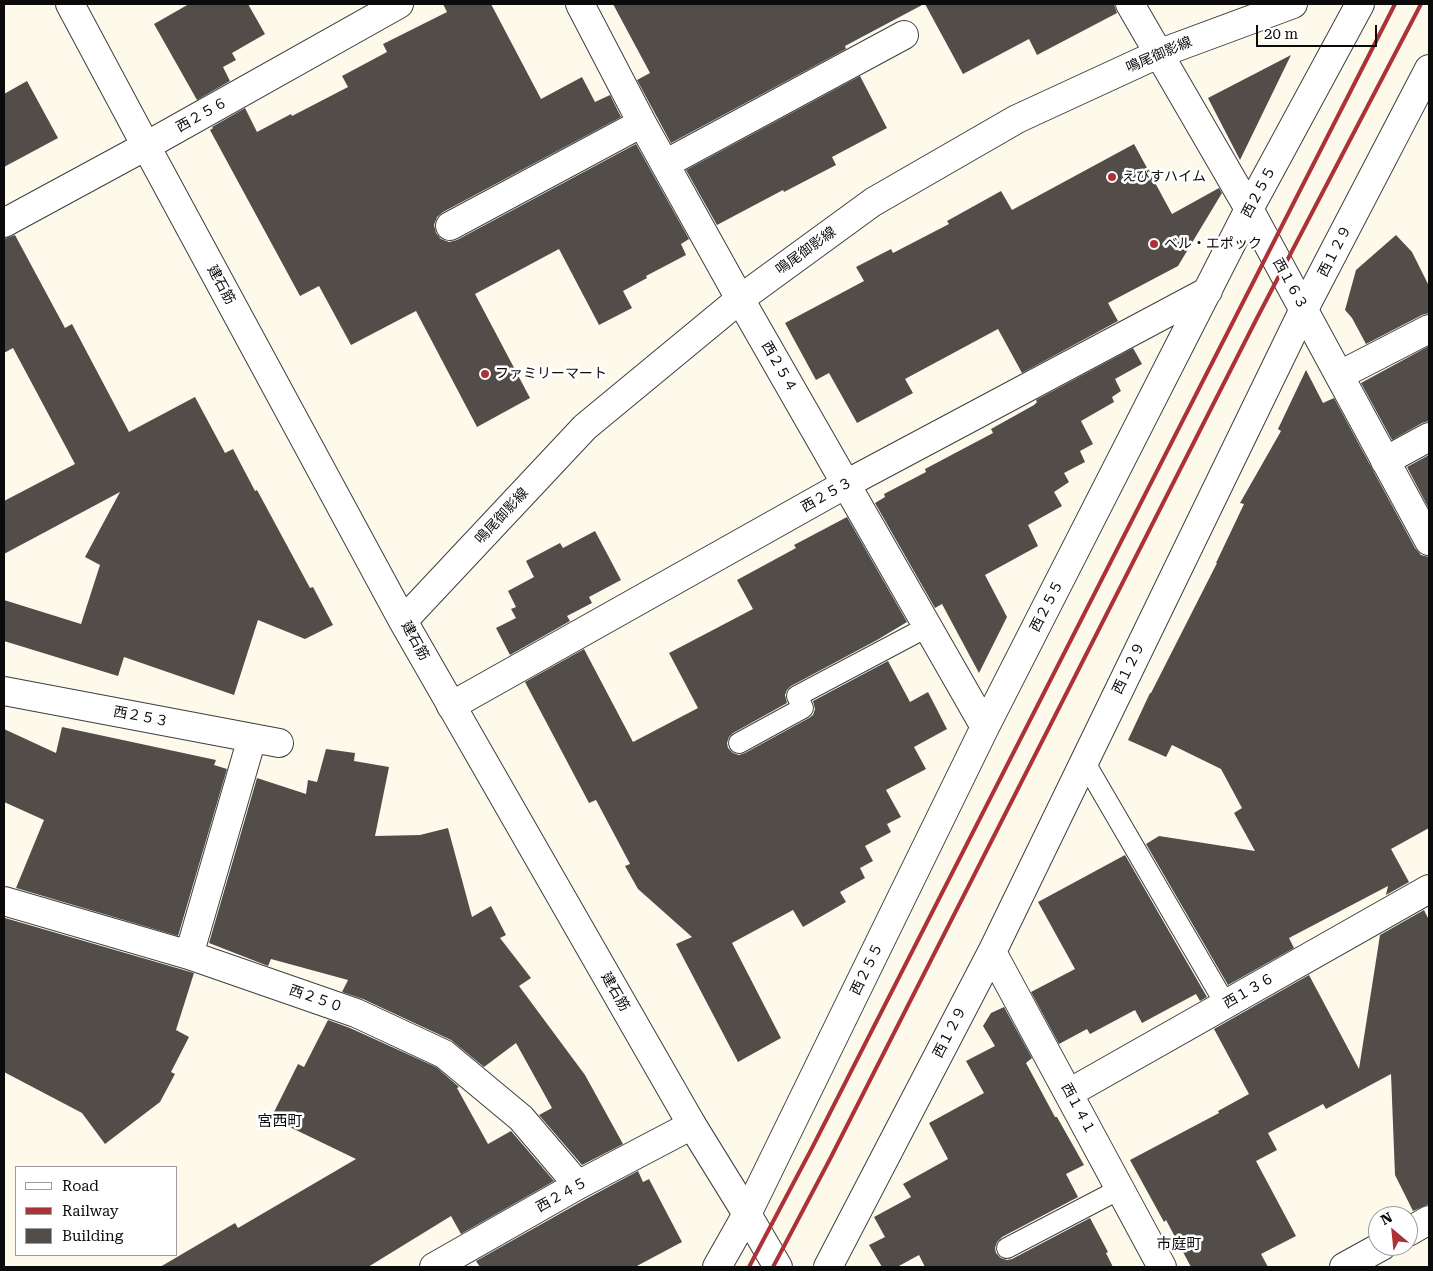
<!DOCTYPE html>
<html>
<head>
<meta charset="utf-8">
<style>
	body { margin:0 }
	#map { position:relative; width:1433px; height:1271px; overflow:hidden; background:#fdfaec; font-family:"Roboto Serif",serif }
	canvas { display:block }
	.frame { position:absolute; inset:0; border:5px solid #0b0b0b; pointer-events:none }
	.legend { position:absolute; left:15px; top:1166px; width:162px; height:90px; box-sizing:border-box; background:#fff; border:1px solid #9d9d9d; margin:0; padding:6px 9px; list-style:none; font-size:15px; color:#0b0b0b }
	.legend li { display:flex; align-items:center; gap:10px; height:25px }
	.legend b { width:25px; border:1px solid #9d9d9d }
	.north { position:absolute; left:1368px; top:1206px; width:50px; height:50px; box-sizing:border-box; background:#fff; border:1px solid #9d9d9d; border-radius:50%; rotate:332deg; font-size:14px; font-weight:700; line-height:20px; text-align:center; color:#0b0b0b }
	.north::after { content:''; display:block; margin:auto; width:18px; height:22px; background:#ad3238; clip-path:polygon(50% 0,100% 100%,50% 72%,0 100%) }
	.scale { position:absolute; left:1256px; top:25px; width:121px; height:22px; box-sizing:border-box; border:2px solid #0b0b0b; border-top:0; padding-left:6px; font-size:15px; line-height:18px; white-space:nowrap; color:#0b0b0b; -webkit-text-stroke:4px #fff; paint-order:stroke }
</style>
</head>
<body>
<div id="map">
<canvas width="1433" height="1271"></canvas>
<div class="frame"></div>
<ul class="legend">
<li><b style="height:6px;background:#fff"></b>Road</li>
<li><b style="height:6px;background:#ad3238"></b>Railway</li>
<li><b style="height:14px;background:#534d49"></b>Building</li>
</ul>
<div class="north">N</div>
<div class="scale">20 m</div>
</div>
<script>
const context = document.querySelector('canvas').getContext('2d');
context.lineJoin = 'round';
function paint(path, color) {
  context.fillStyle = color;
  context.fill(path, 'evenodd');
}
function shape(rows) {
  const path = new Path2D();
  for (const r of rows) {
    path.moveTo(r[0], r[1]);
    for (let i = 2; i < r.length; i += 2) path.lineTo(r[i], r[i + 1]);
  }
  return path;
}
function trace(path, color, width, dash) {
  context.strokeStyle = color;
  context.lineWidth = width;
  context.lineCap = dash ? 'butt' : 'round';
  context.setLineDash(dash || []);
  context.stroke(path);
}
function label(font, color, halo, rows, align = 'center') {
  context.font = font + ' "Roboto Serif","Noto Sans JP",serif';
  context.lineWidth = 5;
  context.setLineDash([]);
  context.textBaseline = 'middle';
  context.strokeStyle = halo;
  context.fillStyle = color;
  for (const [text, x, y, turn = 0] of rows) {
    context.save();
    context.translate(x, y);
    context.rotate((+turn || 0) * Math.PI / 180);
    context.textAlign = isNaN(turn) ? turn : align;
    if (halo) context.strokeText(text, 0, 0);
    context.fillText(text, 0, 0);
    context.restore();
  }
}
paint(shape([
	[189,4,248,4,265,34,232,53,236,60,223,67,230,81,197,100,154,24],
	[443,4,491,4,541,99,582,77,595,102,610,95,621,117,443,212,437,217,434,225,436,233,441,239,449,242,457,240,636,144,689,239,681,244,686,255,646,276,647,278,623,291,632,308,599,325,559,249,475,294,530,398,477,427,416,311,351,345,319,286,300,296,210,130,213,128,212,127,245,108,257,132,291,114,292,116,348,87,342,76,387,52,383,44,447,12],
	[613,4,924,4,845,46,846,49,671,143,637,80,650,73],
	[925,4,1114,4,1117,13,1037,55,1029,39,963,74],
	[1291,55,1240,160,1208,98],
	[860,76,887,128,832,157,836,165,784,192,783,190,717,225,686,170],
	[27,81,58,138,4,167,4,94],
	[1134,144,1172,214,1219,188,1222,193,1178,266,1108,303,1118,321,1022,373,998,329,905,379,913,393,857,423,829,373,816,380,785,323,864,281,856,267,891,249,893,253,949,224,947,221,1001,191,1012,210],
	[15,235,65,328,72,324,129,432,195,397,225,453,233,449,255,491,257,490,310,588,313,587,333,625,305,639,258,620,234,695,124,657,118,676,4,641,4,600,81,624,100,565,85,557,120,492,4,554,4,501,75,464,13,348,4,353,4,239],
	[1396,235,1412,252,1429,286,1429,313,1422,315,1366,344,1352,318,1345,310,1356,270],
	[1429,346,1429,421,1422,423,1392,440,1361,383],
	[1133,348,1142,364,1115,379,1121,391,1112,397,1114,402,1081,421,1093,444,1080,451,1085,462,1064,473,1069,482,1054,492,1062,506,1028,525,1038,546,985,575,1007,617,979,673,942,604,935,608,875,503,885,497,884,494,926,472,925,469,993,433,991,429,1034,405,1037,402,1036,400],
	[1306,370,1323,403,1334,398,1415,548,1421,555,1429,557,1429,828,1391,849,1409,882,1386,895,1388,886,1289,938,1294,948,1228,985,1146,844,1159,836,1255,851,1234,813,1242,808,1221,769,1172,745,1166,757,1128,740,1150,693,1151,693,1217,563,1216,563,1244,504,1240,503,1281,431,1278,429],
	[1429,455,1429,509,1407,467],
	[847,517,907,622,877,640,791,686,787,690,785,695,787,703,733,733,729,737,727,743,728,748,733,753,739,755,745,753,809,718,813,715,815,709,813,701,888,661,910,702,928,692,947,729,914,747,926,769,886,790,901,817,887,824,891,832,865,846,873,861,860,868,865,878,840,892,846,902,803,927,793,910,732,943,781,1038,738,1062,676,944,692,937,638,889,625,866,630,864,596,800,589,803,525,682,584,649,633,742,698,708,669,653,753,609,737,580,796,548,794,545],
	[595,531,621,580,589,597,592,603,567,616,570,621,510,655,496,628,516,618,511,609,516,607,508,591,534,577,526,561,560,543,563,548],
	[62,727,216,760,214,765,227,769,178,936,16,888,44,820,4,802,4,729,56,753],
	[326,749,355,753,354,761,389,767,375,836,420,835,448,828,472,917,491,906,506,935,500,938,531,978,519,986,585,1075,623,1144,582,1165,539,1115,552,1108,516,1043,484,1067,451,1040,363,999,342,992,348,980,271,959,268,966,209,943,257,778,306,794,308,780,317,782],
	[1125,855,1207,997,1200,1001,1196,994,1142,1023,1135,1010,1090,1034,1087,1029,1059,1044,1031,992,1075,969,1038,902],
	[1424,910,1429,920,1429,1204,1413,1211,1395,1175,1391,1074,1326,1109,1323,1104,1268,1133,1277,1150,1256,1161,1296,1236,1261,1254,1268,1267,1191,1267,1166,1220,1164,1222,1130,1160,1219,1113,1218,1111,1249,1094,1214,1029,1309,975,1359,1069,1380,935],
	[5,918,194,973,176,1030,189,1037,171,1072,175,1074,160,1102,105,1144,82,1113,4,1072],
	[1004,1007,1032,1058,1026,1063,1055,1117,1057,1117,1084,1165,1066,1174,1078,1197,1002,1237,997,1242,995,1248,996,1253,1001,1258,1007,1260,1012,1259,1090,1218,1108,1252,1106,1253,1113,1267,925,1267,919,1255,897,1267,882,1267,869,1245,885,1237,874,1217,911,1197,903,1184,948,1159,929,1123,984,1093,966,1061,995,1046,983,1026,991,1013],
	[328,1020,350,1028,436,1067,459,1087,457,1088,488,1144,511,1131,554,1181,461,1234,451,1216,368,1267,160,1267,235,1223,238,1228,356,1159,271,1118,298,1064,304,1067],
	[638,1171,643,1182,649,1179,682,1242,635,1267,480,1267,476,1261,586,1199]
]), '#534d49');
const service = shape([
	[739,743,803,708,797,696,927,627],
	[1084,761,1226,1005],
	[1007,1248,1120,1189]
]);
const minor = shape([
	[580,4,642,123,740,299,985,727],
	[1130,4,1249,209],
	[665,164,904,35],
	[4,223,146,146,399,4],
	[450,226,642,123],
	[1340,375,1429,329],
	[1385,461,1429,437],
	[4,691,279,743],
	[451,706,846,484,1208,291],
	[4,901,189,955,356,1013,444,1054,521,1118,578,1185],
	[992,952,1162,1267],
	[189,955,252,738],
	[1069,1093,1429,889],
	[1408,1232,1429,1220],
	[434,1267,578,1185,692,1125],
	[717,1267,747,1214,985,727,1249,209,1360,4],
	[828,1267,992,952,1304,309,1429,69],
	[1344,1267,1382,1246]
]);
const tertiary = shape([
	[70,4,146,146,403,621,692,1125,747,1214,778,1267],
	[1249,209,1429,541],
	[403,621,585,427,740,299,873,202,1017,119,1158,54,1293,4]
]);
trace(service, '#3e3e3e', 22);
trace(minor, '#3e3e3e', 30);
trace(tertiary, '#3e3e3e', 30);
trace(service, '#fff', 20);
trace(minor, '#fff', 28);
trace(tertiary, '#fff', 28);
trace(shape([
	[749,1267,812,1148,1395,4],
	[773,1267,830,1159,1257,318,1421,4]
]), '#ad3238', 4);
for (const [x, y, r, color] of [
	[1112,177,5,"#ad3238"],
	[1154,244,5,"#ad3238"],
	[485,374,5,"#ad3238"]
]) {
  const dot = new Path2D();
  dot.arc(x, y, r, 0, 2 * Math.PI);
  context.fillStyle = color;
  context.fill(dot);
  trace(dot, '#fff', 2);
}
label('14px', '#0b0b0b', '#fff', [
	["鳴尾御影線",1159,55,-23],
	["西２５６",202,115,-29],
	["西２５５",1259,192,-62],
	["鳴尾御影線",806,251,-36],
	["西１２９",1335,251,-63],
	["西１６３",1290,284,61],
	["建石筋",221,285,61],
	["西２５４",779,367,60],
	["西２５３",827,495,-29],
	["鳴尾御影線",502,516,-47],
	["西２５５",1047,606,-63],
	["建石筋",415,641,61],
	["西１２９",1129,668,-64],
	["西２５３",141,717,11],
	["西２５５",867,969,-64],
	["西１３６",1249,991,-30],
	["建石筋",615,992,60],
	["西２５０",316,999,19],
	["西１２９",950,1032,-63],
	["西１４１",1078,1109,62],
	["西２４５",562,1195,-29]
]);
label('14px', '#0b0b0b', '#fff', [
	["えびすハイム",1122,177],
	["ベル・エポック",1164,244],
	["ファミリーマート",495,374]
], 'left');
label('15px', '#0b0b0b', '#fff', [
	["宮西町",280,1122],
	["市庭町",1179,1245]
]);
</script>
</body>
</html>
